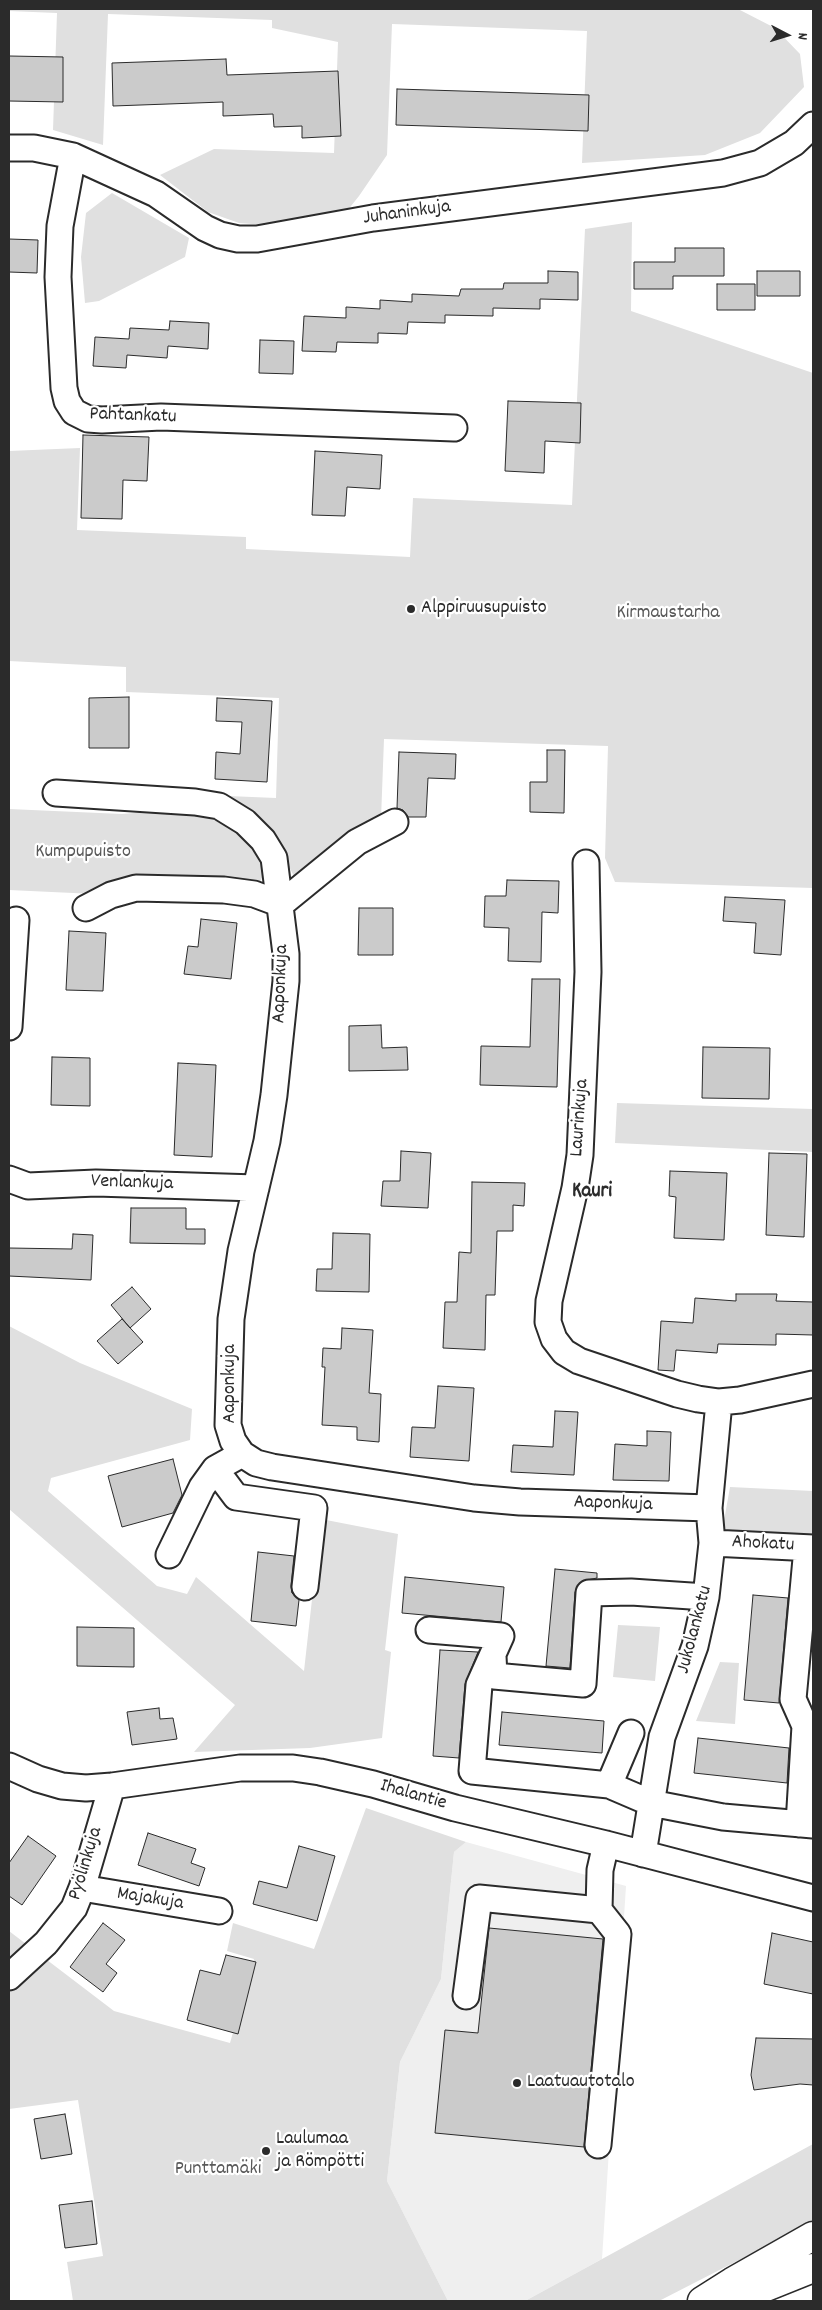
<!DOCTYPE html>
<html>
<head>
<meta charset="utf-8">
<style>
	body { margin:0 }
	#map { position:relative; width:822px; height:2310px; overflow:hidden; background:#fff; font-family:Dekko,sans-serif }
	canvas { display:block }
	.frame { position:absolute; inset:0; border:10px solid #2b2b2b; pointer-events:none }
	.north { position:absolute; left:762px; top:10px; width:50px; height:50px; -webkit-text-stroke:4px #fff; paint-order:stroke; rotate:95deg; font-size:14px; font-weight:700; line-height:20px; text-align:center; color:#2b2b2b }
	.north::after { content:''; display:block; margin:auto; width:18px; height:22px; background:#2b2b2b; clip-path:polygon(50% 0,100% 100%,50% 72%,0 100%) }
</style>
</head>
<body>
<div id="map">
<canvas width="822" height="2310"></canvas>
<div class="frame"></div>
<div class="north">N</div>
</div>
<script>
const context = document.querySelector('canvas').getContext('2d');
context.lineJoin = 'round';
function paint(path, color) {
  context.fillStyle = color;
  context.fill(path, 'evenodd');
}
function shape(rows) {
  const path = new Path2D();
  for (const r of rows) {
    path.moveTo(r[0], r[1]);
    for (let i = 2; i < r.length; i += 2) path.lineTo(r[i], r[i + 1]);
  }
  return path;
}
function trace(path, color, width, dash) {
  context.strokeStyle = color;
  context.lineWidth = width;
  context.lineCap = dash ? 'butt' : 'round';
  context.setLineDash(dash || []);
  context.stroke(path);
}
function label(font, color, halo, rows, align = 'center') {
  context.font = font + ' Dekko,sans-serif';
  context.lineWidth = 4.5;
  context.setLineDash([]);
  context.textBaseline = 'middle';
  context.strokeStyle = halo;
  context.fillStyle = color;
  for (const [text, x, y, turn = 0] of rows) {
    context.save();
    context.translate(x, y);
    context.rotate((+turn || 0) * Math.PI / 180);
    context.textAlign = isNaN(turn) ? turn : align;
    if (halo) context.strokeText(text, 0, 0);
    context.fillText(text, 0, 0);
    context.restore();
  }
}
paint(shape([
	[466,1842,626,1886,602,2259,525,2301,448,2301,387,2181,400,2062,441,1979,454,1852]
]), '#efefef');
paint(shape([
	[9,9,738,9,775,28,800,54,804,87,760,133,705,155,582,163,587,31,392,24,387,155,359,196,347,211,266,225,239,223,208,212,160,175,214,149,334,153,338,42,272,28,272,20,108,14,103,145,53,130,57,13,9,11],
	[112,193,189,238,185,257,99,301,85,303,81,257,86,213],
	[632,222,631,311,813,373,813,888,615,882,605,858,608,746,384,739,381,819,351,829,324,853,298,884,284,857,253,817,228,796,276,798,279,698,126,692,126,667,9,661,9,451,80,448,77,530,246,537,246,549,410,557,413,498,572,505,585,229],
	[9,809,122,814,146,812,191,813,216,821,241,833,256,855,264,872,259,886,116,895,9,890],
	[617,1103,813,1109,813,1152,615,1143],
	[9,1326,80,1363,192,1409,190,1440,51,1478,48,1491,157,1586,187,1594,196,1577,304,1671,321,1519,398,1534,385,1650,391,1652,382,1738,310,1748,194,1752,235,1705,9,1509],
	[730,1487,813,1491,813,1538,722,1532],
	[618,1625,660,1627,655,1681,613,1677],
	[720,1662,739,1663,735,1724,696,1721],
	[366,1808,466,1842,454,1852,441,1979,400,2062,387,2181,448,2301,73,2301,67,2262,103,2256,78,2100,9,2109,9,1931,114,2011,230,2043,254,1959,227,1951,233,1923,314,1949],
	[813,2144,813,2222,659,2301,525,2301]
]), '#e0e0e0');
const building = shape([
	[9,56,63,57,63,102,9,101,9,56],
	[226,59,227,75,338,71,341,136,302,138,302,126,274,127,273,114,223,116,223,102,113,106,112,63,226,59],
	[397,89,589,95,588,131,396,125,397,89],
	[9,239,38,240,37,273,9,272,9,239],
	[675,248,724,248,724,276,673,276,673,289,634,289,634,262,675,262,675,248],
	[548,271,578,272,578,300,540,299,540,309,493,308,493,316,445,315,445,323,408,322,407,334,378,333,378,343,337,342,336,352,302,351,304,316,346,318,346,307,380,309,380,300,412,302,412,294,459,296,461,289,503,289,504,283,548,283,548,271],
	[757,271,800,271,800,296,757,296,757,271],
	[717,284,755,284,755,310,717,310,717,284],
	[170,321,209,323,208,349,168,346,167,358,127,355,126,368,93,366,95,337,129,339,130,328,169,330,170,321],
	[260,340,294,341,293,374,259,373,260,340],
	[508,401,581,403,580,443,545,441,544,473,505,471,508,401],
	[83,435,149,437,147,481,123,480,122,519,81,518,83,435],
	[315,451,382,455,380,489,347,487,345,516,312,515,315,451],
	[129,697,129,748,89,748,89,698,129,697],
	[217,698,272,701,267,782,215,779,216,752,240,754,242,722,216,721,217,698],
	[547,750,565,750,564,813,530,812,530,782,547,782,547,750],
	[399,752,456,754,455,779,428,778,426,817,408,817,403,810,397,808,399,752],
	[507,880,559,881,558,913,542,912,541,962,508,961,509,928,484,927,485,896,506,896,507,880],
	[725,897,785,900,781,955,754,953,756,923,723,921,725,897],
	[359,908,393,908,393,955,358,955,359,908],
	[201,919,237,923,231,979,184,974,188,946,198,947,201,919],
	[69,931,106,933,103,991,66,990,69,931],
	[532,979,560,979,557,1087,480,1085,481,1046,530,1047,532,979],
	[381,1025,382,1048,407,1047,408,1070,349,1071,349,1026,381,1025],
	[703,1047,770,1048,769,1099,702,1098,703,1047],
	[52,1057,90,1058,90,1106,51,1105,52,1057],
	[178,1063,216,1065,212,1157,174,1155,178,1063],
	[401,1151,431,1153,428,1208,381,1206,383,1181,400,1181,401,1151],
	[769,1153,807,1154,804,1237,766,1235,769,1153],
	[670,1171,727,1173,724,1240,674,1238,676,1197,669,1196,670,1171],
	[472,1182,525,1183,524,1206,513,1205,513,1231,497,1231,495,1295,486,1295,485,1350,443,1348,445,1302,457,1302,459,1252,471,1253,472,1182],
	[131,1208,186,1208,186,1229,205,1229,205,1244,130,1243,131,1208],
	[333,1233,370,1234,369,1292,316,1291,317,1269,332,1269,333,1233],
	[73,1234,93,1235,91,1280,9,1276,9,1248,72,1249,73,1234],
	[132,1287,151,1309,130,1328,111,1305,132,1287],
	[736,1294,777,1294,776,1301,813,1302,813,1335,776,1334,776,1345,718,1344,717,1353,676,1350,674,1371,658,1370,661,1321,693,1323,695,1298,736,1301,736,1294],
	[122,1319,143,1342,118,1364,97,1341,122,1319],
	[342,1328,373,1330,369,1393,381,1394,379,1442,357,1440,357,1427,322,1425,325,1367,322,1367,323,1348,341,1349,342,1328],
	[438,1386,474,1388,469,1461,410,1457,412,1427,435,1428,438,1386],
	[555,1411,578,1412,574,1475,511,1472,513,1445,553,1447,555,1411],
	[647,1431,671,1432,669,1481,613,1480,615,1444,647,1446,647,1431],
	[173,1459,182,1495,173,1513,122,1527,108,1476,173,1459],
	[258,1552,294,1556,291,1586,292,1593,299,1600,296,1626,251,1621,258,1552],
	[555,1569,597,1573,597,1578,582,1581,575,1592,570,1668,546,1666,555,1569],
	[405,1577,504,1587,501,1622,402,1613,405,1577],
	[753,1595,788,1598,779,1703,744,1700,753,1595],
	[77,1627,134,1628,134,1667,77,1666,77,1627],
	[440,1650,478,1652,465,1684,459,1758,433,1756,440,1650],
	[159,1708,160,1719,173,1718,177,1739,132,1745,127,1712,159,1708],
	[502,1712,604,1721,602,1753,499,1745,502,1712],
	[698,1738,789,1748,787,1783,694,1773,698,1738],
	[148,1833,196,1849,191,1863,205,1868,199,1886,138,1865,148,1833],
	[28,1836,56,1856,22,1905,9,1896,9,1863,28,1836],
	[299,1846,335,1856,317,1921,253,1904,259,1881,287,1888,299,1846],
	[103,1923,125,1940,106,1964,117,1973,103,1992,70,1967,103,1923],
	[489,1928,603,1939,584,2147,435,2133,445,2030,478,2033,489,1928],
	[772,1933,813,1942,813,1994,764,1984,772,1933],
	[226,1955,256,1962,238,2034,187,2020,200,1970,220,1975,226,1955],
	[756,2038,813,2039,813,2085,800,2084,754,2090,751,2075,756,2038],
	[65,2114,72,2154,41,2159,34,2119,65,2114],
	[92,2201,97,2244,65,2248,59,2205,92,2201]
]);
paint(building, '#cbcbcb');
trace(building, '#2b2b2b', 1);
const minor = shape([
	[9,148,34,148,73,156,156,194,205,228,220,235,238,239,257,239,373,218,723,173,760,163,794,143,813,125],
	[73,156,60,226,58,277,64,388,67,401,74,412,88,419,102,420,161,417,454,428],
	[56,793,195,802,219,806,245,822,263,840,274,858,286,954,286,981,274,1095,267,1141,241,1251,231,1319,228,1425,233,1441,242,1454,256,1463,272,1467,474,1498,520,1502,709,1508],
	[586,863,588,972,580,1155,575,1188,549,1301,548,1322,554,1339,564,1352,579,1361,677,1394,698,1399,719,1402,740,1400,813,1384],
	[281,904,357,842,395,822],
	[86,908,111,895,136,888,224,890,254,894,281,904],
	[9,1027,16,920],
	[9,1179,28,1186,96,1183,256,1188],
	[242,1454,215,1469,236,1497,314,1508,305,1587],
	[712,1543,813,1548],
	[169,1555,202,1487,215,1469],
	[429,1630,501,1636,479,1685,472,1771,609,1785,651,1803,723,1817,813,1825],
	[493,1656,494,1676,583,1684,589,1593,631,1592,706,1597],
	[9,1766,38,1779,62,1786,86,1788,112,1786,240,1768,293,1768,320,1772,373,1784,455,1808,606,1844,813,1898],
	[609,1785,631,1733],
	[799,1824,805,1726,793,1699,807,1548],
	[643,1854,662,1737,695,1646,706,1597,712,1543,709,1508,719,1402],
	[82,1888,219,1911],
	[9,1977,46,1943,74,1908,82,1888,112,1786],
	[466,1996,479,1898,599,1910],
	[598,2145,618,1934,599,1910,600,1870,606,1844]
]);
const highway = shape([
	[702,2301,732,2282,813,2236],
	[731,2301,813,2268]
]);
trace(minor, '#2b2b2b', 29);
trace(highway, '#2b2b2b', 31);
trace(minor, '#fff', 25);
trace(highway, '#fff', 28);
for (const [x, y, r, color] of [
	[411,609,5,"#2b2b2b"],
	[517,2083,5,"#2b2b2b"],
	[266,2151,5,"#2b2b2b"]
]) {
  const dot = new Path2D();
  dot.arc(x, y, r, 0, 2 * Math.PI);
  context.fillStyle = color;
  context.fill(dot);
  trace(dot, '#fff', 2);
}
label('20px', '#2b2b2b', '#fff', [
	["Juhaninkuja",407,214,-8],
	["Pahtankatu",133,417,2],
	["Aaponkuja",282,984,-88],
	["Laurinkuja",581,1118,-86],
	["Venlankuja",132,1184,2],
	["Aaponkuja",231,1384,-90],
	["Aaponkuja",613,1505,2],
	["Ahokatu",763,1545,3],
	["Jukolankatu",696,1630,-75],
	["Ihalantie",413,1796,16],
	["Pyölinkuja",87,1864,-73],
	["Majakuja",150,1900,9]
]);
label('20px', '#2b2b2b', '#fff', [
	["Alppiruusupuisto",421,609],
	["Laatuautotalo",527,2083],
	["Laulumaa",276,2140],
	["ja Römpötti",276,2163]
], 'left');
label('20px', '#585858', '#fff', [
	["Kirmaustarha",668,614],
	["Kumpupuisto",83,853],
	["Punttamäki",218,2170]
]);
label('bold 21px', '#2b2b2b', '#fff', [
	["Kauri",592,1193]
]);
</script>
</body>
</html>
